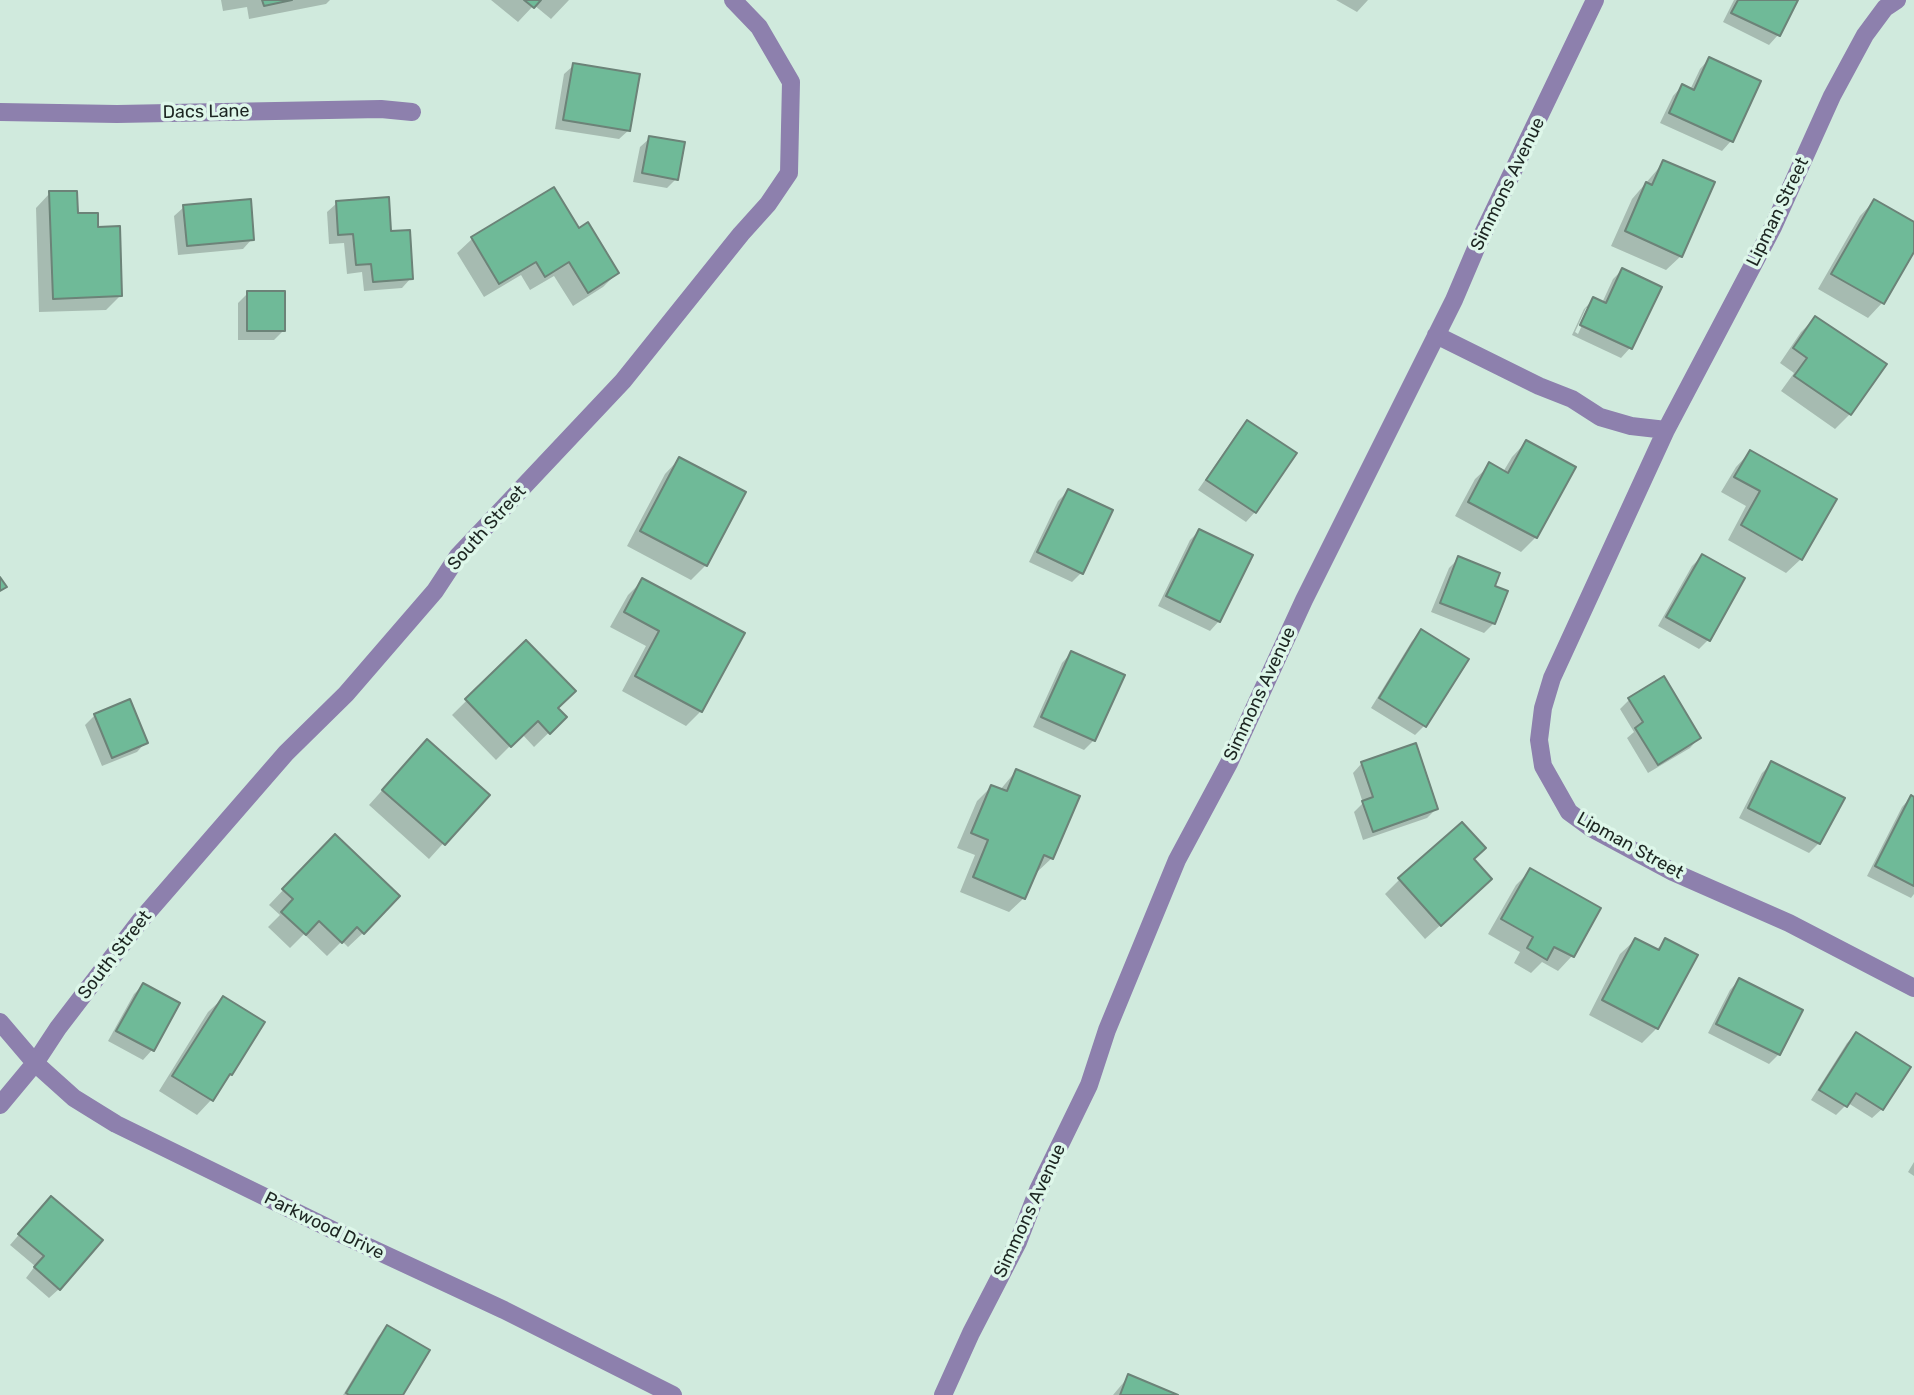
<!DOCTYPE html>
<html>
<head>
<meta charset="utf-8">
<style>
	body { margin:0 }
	canvas { display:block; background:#d0eadd }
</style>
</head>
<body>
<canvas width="1914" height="1395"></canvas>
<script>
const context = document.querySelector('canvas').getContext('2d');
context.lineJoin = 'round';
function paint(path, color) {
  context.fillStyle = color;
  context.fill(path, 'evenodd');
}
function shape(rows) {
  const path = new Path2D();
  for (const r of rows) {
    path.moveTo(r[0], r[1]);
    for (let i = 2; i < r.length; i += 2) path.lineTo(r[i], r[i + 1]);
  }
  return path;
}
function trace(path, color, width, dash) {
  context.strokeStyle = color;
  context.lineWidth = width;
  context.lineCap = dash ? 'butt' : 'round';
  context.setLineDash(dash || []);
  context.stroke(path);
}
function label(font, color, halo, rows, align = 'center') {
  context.font = font + ' Rubik,sans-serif';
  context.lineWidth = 7;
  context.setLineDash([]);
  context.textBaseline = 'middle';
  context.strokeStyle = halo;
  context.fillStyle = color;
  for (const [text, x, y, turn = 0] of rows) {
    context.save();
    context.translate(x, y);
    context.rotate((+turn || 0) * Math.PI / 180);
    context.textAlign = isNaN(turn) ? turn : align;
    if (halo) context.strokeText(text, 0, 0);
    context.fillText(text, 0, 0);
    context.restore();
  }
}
paint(shape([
	[221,0,330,0,326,4,249,19,247,7,223,11],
	[491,0,569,0,551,19,534,5,518,22],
	[1336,0,1368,0,1357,12],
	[1734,0,1796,0,1778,35,1769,45,1723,22],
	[1709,59,1731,141,1722,151,1660,123,1673,96,1682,86,1690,90,1700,69],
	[574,65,629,130,619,139,555,129,564,74],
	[650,138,676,179,667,188,633,182,640,147],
	[1664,162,1681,256,1666,270,1611,246,1632,199],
	[553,189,579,230,617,273,603,287,573,306,554,276,530,290,521,275,484,297,457,253,472,239],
	[50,193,97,229,120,296,106,310,39,312,36,208],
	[1874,201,1914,224,1914,249,1882,303,1868,318,1818,289,1860,216],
	[337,203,389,233,411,278,402,288,364,291,362,272,347,274,344,243,329,244,327,212],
	[184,207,252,239,243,249,178,255,174,216],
	[1622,270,1659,287,1630,348,1621,358,1572,335,1584,309,1594,299,1602,303,1613,279],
	[1586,308,1590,308,1578,334,1575,332],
	[248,293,284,330,274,340,238,340,238,303],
	[1815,318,1850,414,1835,429,1781,391,1794,373,1780,363,1801,332],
	[1247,422,1255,512,1246,522,1198,490,1238,432],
	[1526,442,1536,537,1521,552,1455,516,1475,479,1490,465,1503,472,1512,457],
	[1750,452,1801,559,1786,573,1728,540,1746,506,1721,492,1736,467],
	[679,459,744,493,706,565,691,580,627,546,665,474],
	[1068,491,1081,573,1072,582,1029,562,1058,501],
	[1199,531,1219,621,1210,631,1158,606,1190,540],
	[1702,556,1708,640,1699,649,1658,626,1692,566],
	[1458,559,1493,587,1494,623,1484,633,1431,612,1449,568],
	[643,580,701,711,686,726,622,691,646,646,610,627,628,595],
	[1421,632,1424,726,1415,735,1371,708,1412,641],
	[526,642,556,708,565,717,534,747,522,734,496,760,452,715],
	[1071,653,1094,740,1084,750,1033,727,1062,663],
	[1629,700,1699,738,1690,748,1648,773,1627,738,1634,732,1620,709],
	[95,715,146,742,137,752,102,766,85,725],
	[413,756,487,795,429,859,369,805],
	[1362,763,1436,809,1427,818,1363,840,1354,812,1363,803,1353,773],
	[1772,763,1819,843,1809,853,1739,818,1762,773],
	[1016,771,1052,858,1037,872,1035,871,1024,898,1009,912,960,892,975,855,957,848,977,801,991,787,1000,790],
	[1911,797,1914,799,1914,894,1911,898,1867,876,1902,807],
	[320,851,363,933,348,947,342,941,327,956,304,934,290,948,268,927,280,915,269,905],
	[1472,859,1475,894,1425,939,1385,894,1400,879],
	[1531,870,1599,909,1572,956,1558,971,1542,962,1531,973,1514,963,1520,952,1488,934,1516,885],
	[1635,940,1656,950,1666,940,1657,1028,1642,1043,1589,1015,1620,954],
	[1739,980,1779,1054,1769,1064,1708,1033,1730,990],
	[143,985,152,1050,143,1060,108,1041,134,994],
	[223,998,231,1074,211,1100,197,1115,159,1091,208,1012],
	[1856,1034,1882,1109,1872,1118,1848,1103,1836,1115,1811,1100,1847,1043],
	[1914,1162,1914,1176,1908,1172],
	[42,1208,59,1289,49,1298,26,1278,35,1266,10,1245],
	[387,1327,401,1395,343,1395,378,1337],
	[1129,1376,1173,1395,1113,1395]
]), '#0003');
const building = shape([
	[262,0,292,0,264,6,262,0],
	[524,0,541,0,534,8,524,0],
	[1738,0,1798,0,1780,36,1731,13,1738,0],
	[1709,57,1761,81,1733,142,1669,113,1682,84,1694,90,1709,57],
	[573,63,640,74,630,131,563,120,573,63],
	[649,136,685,142,678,180,642,173,649,136],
	[1663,160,1715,182,1682,257,1625,231,1646,182,1652,185,1663,160],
	[554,187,579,228,588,222,619,273,588,293,569,262,545,277,536,262,499,284,471,237,554,187],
	[49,191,77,191,78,213,98,213,98,227,120,226,122,296,53,299,49,191],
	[389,197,391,231,410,230,413,279,373,282,371,264,356,265,353,234,338,235,336,201,389,197],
	[251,199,254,240,187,246,183,205,251,199],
	[1874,199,1914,222,1914,252,1884,304,1831,274,1874,199],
	[1622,268,1662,287,1632,349,1580,325,1593,297,1606,303,1622,268],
	[247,291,285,291,285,331,247,331,247,291],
	[1815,316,1887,364,1851,415,1794,376,1807,358,1793,348,1815,316],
	[1247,420,1297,453,1256,513,1206,480,1247,420],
	[1526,440,1576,467,1537,538,1468,502,1489,462,1508,473,1526,440],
	[1750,450,1837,499,1802,560,1741,525,1760,491,1734,477,1750,450],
	[679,457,746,492,707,566,640,531,679,457],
	[1068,489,1113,510,1083,574,1037,552,1068,489],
	[1199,529,1253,555,1220,622,1166,596,1199,529],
	[1702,554,1745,578,1710,641,1666,617,1702,554],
	[1458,556,1500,573,1495,586,1508,591,1495,624,1440,603,1458,556],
	[0,577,7,587,0,591,0,577],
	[642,578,745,633,702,712,635,676,659,631,624,612,642,578],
	[1421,629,1469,659,1426,727,1379,698,1421,629],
	[526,640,576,691,558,708,567,717,550,734,538,721,511,747,465,699,526,640],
	[1071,651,1125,675,1095,741,1041,717,1071,651],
	[1664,676,1701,738,1658,765,1635,728,1643,722,1628,698,1664,676],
	[130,699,148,743,112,758,94,714,130,699],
	[427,739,490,795,445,845,382,790,427,739],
	[1416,743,1438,809,1373,832,1362,801,1373,797,1361,762,1416,743],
	[1771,761,1845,798,1820,844,1748,808,1771,761],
	[1016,769,1080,796,1053,859,1044,855,1025,899,973,877,988,840,971,833,991,785,1007,791,1016,769],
	[1911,795,1914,797,1914,886,1875,866,1911,795],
	[1462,822,1486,848,1474,859,1492,879,1441,926,1398,878,1462,822],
	[335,834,400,896,364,934,357,927,342,943,319,921,306,935,281,912,293,899,282,889,335,834],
	[1530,868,1601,908,1574,957,1554,947,1547,960,1527,948,1533,937,1501,919,1530,868],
	[1635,938,1659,950,1665,938,1698,955,1658,1029,1602,1000,1635,938],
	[1739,978,1803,1010,1780,1055,1716,1024,1739,978],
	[143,983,180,1003,154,1051,116,1031,143,983],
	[223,996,265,1022,232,1075,230,1074,213,1101,172,1076,223,996],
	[1856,1032,1911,1067,1883,1110,1856,1093,1847,1107,1819,1090,1856,1032],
	[51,1196,103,1240,60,1290,34,1267,44,1256,18,1234,51,1196],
	[387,1325,430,1350,403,1395,349,1395,346,1393,387,1325],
	[1128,1374,1178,1395,1120,1395,1128,1374]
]);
paint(building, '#6fba98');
trace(building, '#6c8378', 2);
trace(shape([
	[0,112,117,114,381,109,412,112],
	[1436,335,1539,386,1572,399,1600,417,1631,426,1666,430,1773,227,1832,96,1865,35,1885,8,1897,0],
	[1666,430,1552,678,1543,708,1539,740,1543,766,1569,812,1591,828,1673,872,1789,923,1914,988],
	[0,1022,35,1063,74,1098,116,1124,345,1236,504,1310,673,1395],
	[0,1105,35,1063,58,1028,140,921,286,753,346,694,435,591,458,556,623,381,741,234,768,204,789,173,791,82,759,27,733,0],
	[943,1395,971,1333,1018,1242,1038,1190,1089,1085,1107,1030,1177,860,1229,763,1304,600,1454,300,1477,246,1595,0]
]), '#8d80ad', 18);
label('18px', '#1c2521', '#def7ea', [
	["Dacs Lane",206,112,-1],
	["Simmons Avenue",1508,184,-64],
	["Lipman Street",1778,212,-64],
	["South Street",487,528,-48],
	["Simmons Avenue",1260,694,-65],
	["Lipman Street",1630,846,29],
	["South Street",115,955,-52],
	["Simmons Avenue",1030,1211,-65],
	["Parkwood Drive",324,1226,26]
]);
</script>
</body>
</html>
